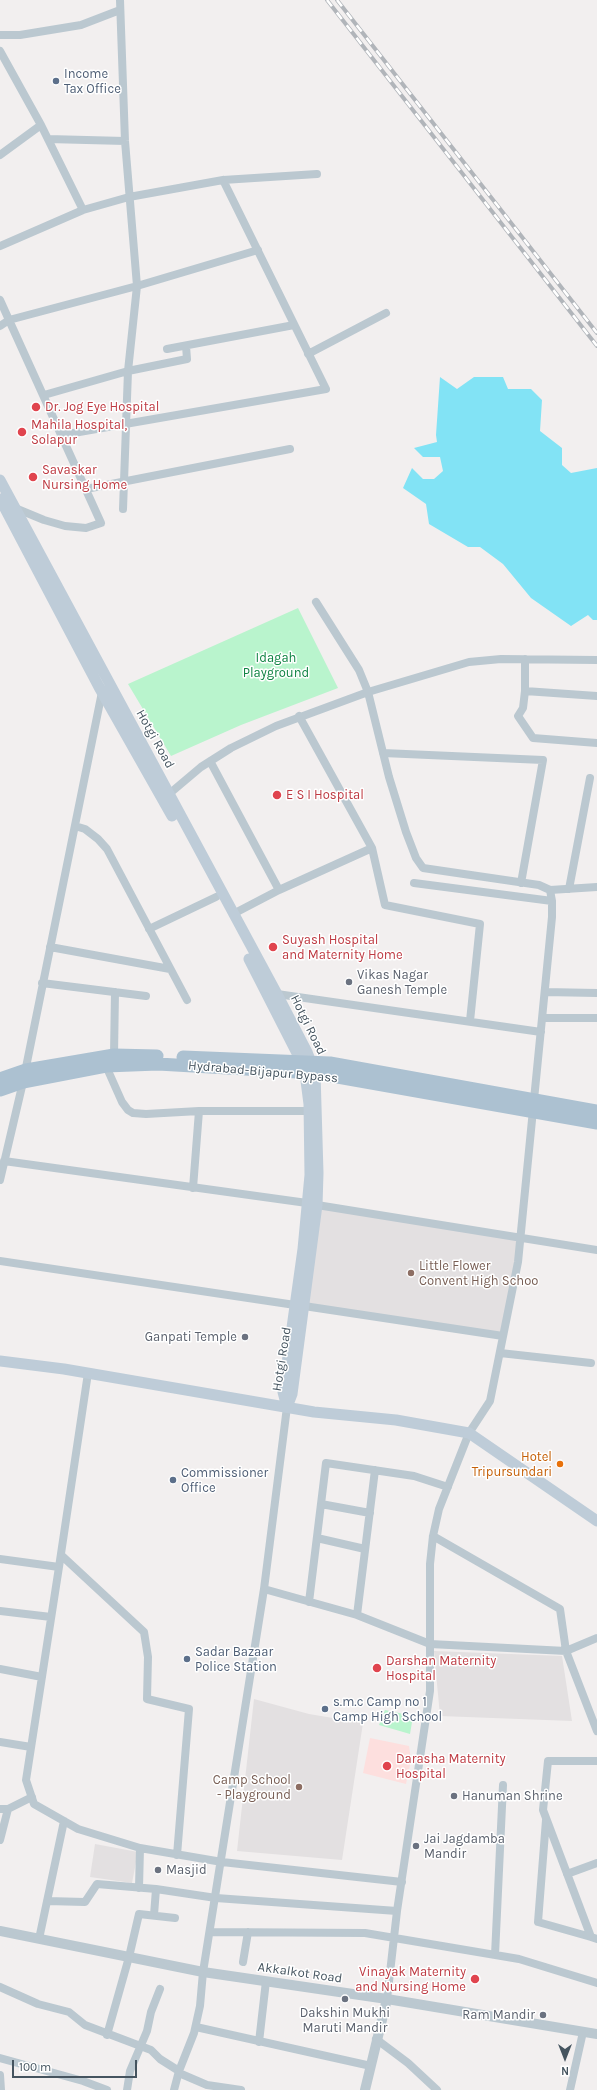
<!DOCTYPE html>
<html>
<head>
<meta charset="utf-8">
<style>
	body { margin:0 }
	#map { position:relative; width:597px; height:2090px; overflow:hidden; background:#f2efef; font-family:Karla,sans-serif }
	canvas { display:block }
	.north { position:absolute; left:545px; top:2038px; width:40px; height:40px; -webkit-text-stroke:3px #fff; paint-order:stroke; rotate:180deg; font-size:11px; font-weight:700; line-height:16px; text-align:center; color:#45545f }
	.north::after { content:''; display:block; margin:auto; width:14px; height:18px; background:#45545f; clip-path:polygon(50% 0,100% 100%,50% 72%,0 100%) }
	.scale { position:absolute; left:12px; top:2060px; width:125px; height:18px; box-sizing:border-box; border:2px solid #45545f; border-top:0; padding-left:5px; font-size:12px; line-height:14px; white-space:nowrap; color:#45545f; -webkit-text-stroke:3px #fff; paint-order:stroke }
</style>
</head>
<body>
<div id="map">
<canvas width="597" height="2090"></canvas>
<div class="north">N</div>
<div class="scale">100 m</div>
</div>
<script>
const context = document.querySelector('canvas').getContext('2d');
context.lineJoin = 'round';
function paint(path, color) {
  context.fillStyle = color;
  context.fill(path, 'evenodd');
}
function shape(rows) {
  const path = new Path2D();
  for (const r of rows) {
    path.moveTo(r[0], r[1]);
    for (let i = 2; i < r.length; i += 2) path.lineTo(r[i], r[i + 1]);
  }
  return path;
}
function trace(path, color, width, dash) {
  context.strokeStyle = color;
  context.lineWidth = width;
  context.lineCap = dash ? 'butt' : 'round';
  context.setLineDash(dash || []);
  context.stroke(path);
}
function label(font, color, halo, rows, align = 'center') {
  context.font = font + ' Karla,sans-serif';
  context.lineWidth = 3;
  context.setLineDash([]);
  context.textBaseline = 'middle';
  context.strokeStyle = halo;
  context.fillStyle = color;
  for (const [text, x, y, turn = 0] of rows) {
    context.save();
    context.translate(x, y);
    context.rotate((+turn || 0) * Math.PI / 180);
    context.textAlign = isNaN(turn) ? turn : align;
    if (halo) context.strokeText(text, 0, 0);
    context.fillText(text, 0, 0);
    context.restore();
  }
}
paint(shape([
	[317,1205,520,1239,503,1336,304,1306],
	[434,1651,562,1656,572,1721,440,1716],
	[254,1699,309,1714,363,1723,342,1860,237,1851],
	[95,1844,138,1852,132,1883,90,1877]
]), '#e3e0e1');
paint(shape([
	[370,1738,409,1746,411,1760,406,1784,363,1773]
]), '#fddfde');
paint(shape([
	[298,608,338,688,241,725,171,756,128,684],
	[385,1710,413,1716,410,1734,379,1725]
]), '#b9f4cd');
paint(shape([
	[440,377,457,389,474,377,503,377,508,389,531,389,542,400,540,431,562,448,562,465,571,473,597,468,597,620,593,620,588,615,571,626,531,598,503,564,480,547,468,547,429,524,426,504,403,488,412,468,423,479,434,479,443,471,440,457,423,457,414,448,437,442,436,435]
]), '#82e3f5');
trace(shape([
	[120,0,125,141,137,286,128,371,123,509],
	[0,35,20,35,81,25,120,10],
	[0,51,41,125,0,155],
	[41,125,83,210],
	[48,139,125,141],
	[0,246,83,210,129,197,223,180,317,174],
	[0,300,9,320,0,326],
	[167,349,294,325],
	[308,354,386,313],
	[44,395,128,371,187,359,186,346],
	[62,435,326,389,223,180],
	[86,489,290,449],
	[15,508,44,520,65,526,86,528,101,523,9,320,137,286,258,250],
	[316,602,359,670,368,692,389,777,406,832,416,858,423,868,539,885,550,890,552,901],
	[525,659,525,691,523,708,518,716,533,738,597,743],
	[525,691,597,696],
	[299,716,372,848,385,905,480,924,470,1021],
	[383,753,543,760,521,883],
	[210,761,279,890],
	[169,794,201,767,231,748,276,726,368,692,469,662,501,659,597,660],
	[75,826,85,829,98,839,107,849,187,1000],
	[569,889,590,778],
	[550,890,597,887],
	[233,914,279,890,372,848],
	[149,929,216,897],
	[50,947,170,969],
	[42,983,146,996],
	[545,992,597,993],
	[277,994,541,1032],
	[542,1018,597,1018],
	[114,1055,115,992],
	[106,1066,122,1102,128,1110,133,1113,146,1114,199,1111],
	[4,1161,307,1203],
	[0,1180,23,1082,102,692],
	[193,1188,199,1111,309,1111],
	[317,1205,597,1250],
	[0,1261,295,1305],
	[304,1306,503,1336],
	[500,1353,591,1363],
	[321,1504,370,1513],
	[433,1536,560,1609,566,1651,597,1731],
	[317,1538,365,1549],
	[61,1555,144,1632,148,1657,147,1699,189,1709,177,1855],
	[0,1559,59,1567,88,1373],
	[59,1567,26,1780,34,1804,78,1829,140,1848,222,1862,402,1882],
	[264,1589,357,1615,430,1644,566,1651,597,1638],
	[309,1602,326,1463,414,1476,448,1487],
	[0,1611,51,1617],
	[357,1615,375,1470],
	[0,1669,42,1677],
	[0,1742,31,1747],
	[597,1761,548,1761,543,1810,591,1937,597,1939],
	[0,1809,8,1809,32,1797],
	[546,1820,538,1922,591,1937],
	[0,1840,8,1809],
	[567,1874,597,1863],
	[139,1888,140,1848],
	[47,1901,85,1902,97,1884,156,1889,216,1898,397,1911],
	[154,1915,156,1889],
	[211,1932,365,1933,519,1959,597,1983],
	[39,1939,64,1821],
	[495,1955,503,1785],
	[243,1962,248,1932],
	[0,1987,38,2004,69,2012,85,2025,151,2050,160,2059,179,2071],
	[387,1999,397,1911,430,1691,430,1564,433,1536,439,1509,469,1433,490,1401,518,1262,552,917,552,901,414,883],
	[196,2027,371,2066],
	[107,2035,129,1957,139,1914,175,1918],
	[376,2039,408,2063,437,2090],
	[259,2042,266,1981],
	[0,2058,83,2081,107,2090],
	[179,2073,207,2085,241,2090],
	[0,2075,1,2090],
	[127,2090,130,2071,147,2031,151,2012,160,1989],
	[174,2090,179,2071,194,2033,200,2006,203,1972,264,1589,287,1407],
	[570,2090,583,2032]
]), '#bbc8d0', 8);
trace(shape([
	[0,1931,203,1972,387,1999,597,2034],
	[365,2090,387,1999]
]), '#bbc8d0', 10);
trace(shape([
	[0,480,277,994,307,1052,315,1073,318,1173,317,1205,292,1394,287,1407],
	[0,499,99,687,172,816],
	[249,959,301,1061,305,1073,309,1104,310,1175,303,1249,283,1392,287,1407],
	[0,1361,64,1369,314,1412,396,1420,469,1433,597,1521]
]), '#beccd8', 11);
trace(shape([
	[183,1057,330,1063,597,1111],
	[0,1079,26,1070,114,1055,157,1056],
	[0,1090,23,1082,106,1066,158,1064,315,1073,597,1123]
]), '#acc1d1', 13);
const rail = shape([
	[327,0,597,346],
	[337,0,597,333]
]);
trace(rail, '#b1b5ba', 4);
trace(rail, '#fff', 2.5, [8]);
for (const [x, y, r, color] of [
	[56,81,4,"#5c6f8a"],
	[36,407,5,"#e0444e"],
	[22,432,5,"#e0444e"],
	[33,477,5,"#e0444e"],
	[277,795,5,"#e0444e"],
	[273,947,5,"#e0444e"],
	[349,982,4,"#6b7280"],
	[411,1273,4,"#8d6e63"],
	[245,1337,4,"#6b7280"],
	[560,1464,4,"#e8710a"],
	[173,1480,4,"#5c6f8a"],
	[187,1659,4,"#5c6f8a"],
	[377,1668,5,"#e0444e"],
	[325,1709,4,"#5c6f8a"],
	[387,1766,5,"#e0444e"],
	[299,1787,4,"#8d6e63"],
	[454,1796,4,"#6b7280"],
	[416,1846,4,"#6b7280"],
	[158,1870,4,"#6b7280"],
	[475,1979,5,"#e0444e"],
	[345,1999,4,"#6b7280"],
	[543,2015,4,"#6b7280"]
]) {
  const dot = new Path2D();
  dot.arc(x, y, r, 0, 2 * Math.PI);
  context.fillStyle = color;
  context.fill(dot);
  trace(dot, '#fff', 1.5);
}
label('13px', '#4e5e75', '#fff', [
	["Income",64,74],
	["Tax Office",64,89],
	["Commissioner",181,1473],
	["Office",181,1488],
	["Sadar Bazaar",195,1652],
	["Police Station",195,1667],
	["s.m.c Camp no 1",333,1702],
	["Camp High School",333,1717]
], 'left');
label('13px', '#be3a42', '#fff', [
	["Dr. Jog Eye Hospital",45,407],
	["Mahila Hospital,",31,425],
	["Solapur",31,440],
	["Savaskar",42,470],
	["Nursing Home",42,485],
	["E S I Hospital",286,795],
	["Suyash Hospital",282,940],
	["and Maternity Home",282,955],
	["Darshan Maternity",386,1661],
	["Hospital",386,1676],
	["Darasha Maternity",396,1759],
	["Hospital",396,1774],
	["Vinayak Maternity",466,1972,"right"],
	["and Nursing Home",466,1987,"right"]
], 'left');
label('13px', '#0e8342', '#fff', [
	["Idagah",276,658],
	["Playground",276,673]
]);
label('13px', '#45545f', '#fff', [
	["Hotgi Road",155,739,61],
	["Hotgi Road",308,1025,64],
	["Hydrabad-Bijapur Bypass",263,1072,5],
	["Hotgi Road",282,1359,-81],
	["Akkalkot Road",300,1973,8]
]);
label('13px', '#5b616d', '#fff', [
	["Vikas Nagar",357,975],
	["Ganesh Temple",357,990],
	["Ganpati Temple",237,1337,"right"],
	["Hanuman Shrine",462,1796],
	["Jai Jagdamba",424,1839],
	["Mandir",424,1854],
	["Masjid",166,1870],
	["Dakshin Mukhi",345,2013,"center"],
	["Maruti Mandir",345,2028,"center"],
	["Ram Mandir",535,2015,"right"]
], 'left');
label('13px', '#785e54', '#fff', [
	["Little Flower",419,1266],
	["Convent High Schoo",419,1281],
	["Camp School",291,1780,"right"],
	["- Playground",291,1795,"right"]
], 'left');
label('13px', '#c56008', '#fff', [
	["Hotel",552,1457],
	["Tripursundari",552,1472]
], 'right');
</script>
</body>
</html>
